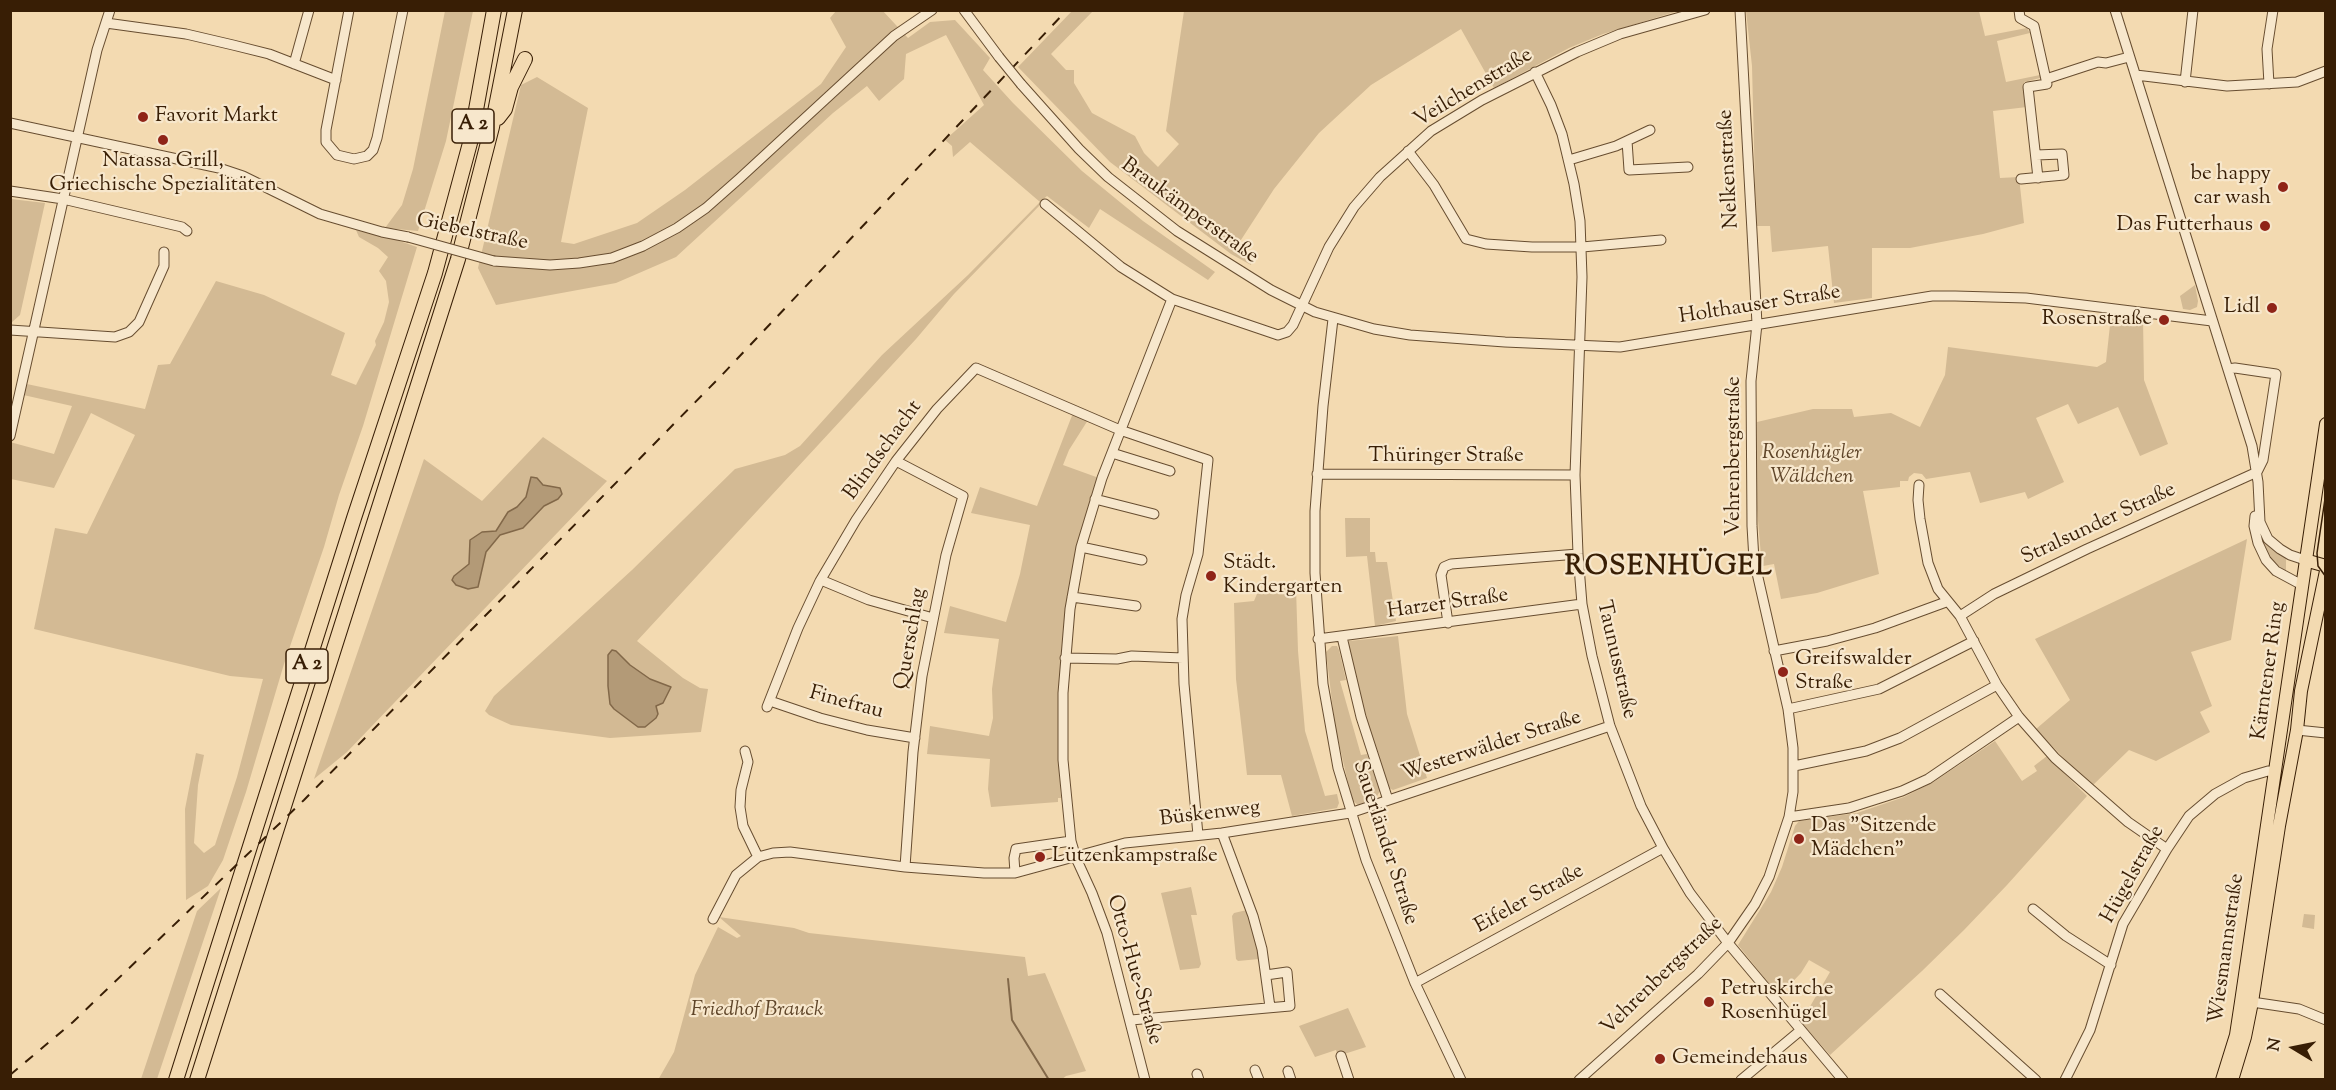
<!DOCTYPE html>
<html>
<head>
<meta charset="utf-8">
<style>
	body { margin:0 }
	#map { position:relative; width:2336px; height:1090px; overflow:hidden; background:#f3dab1; font-family:"Sorts Mill Goudy",serif }
	canvas { display:block }
	.frame { position:absolute; inset:0; border:12px solid #381e05; pointer-events:none }
	.north { position:absolute; left:2264px; top:1018px; width:60px; height:60px; -webkit-text-stroke:4px #f7e7cc; paint-order:stroke; rotate:280deg; font-size:16px; font-weight:700; line-height:24px; text-align:center; color:#381e05 }
	.north::after { content:''; display:block; margin:auto; width:21px; height:27px; background:#381e05; clip-path:polygon(50% 0,100% 100%,50% 72%,0 100%) }
</style>
</head>
<body>
<div id="map">
<canvas width="2336" height="1090"></canvas>
<div class="frame"></div>
<div class="north">N</div>
</div>
<script>
const context = document.querySelector('canvas').getContext('2d');
context.lineJoin = 'round';
function paint(path, color) {
  context.fillStyle = color;
  context.fill(path, 'evenodd');
}
function shape(rows) {
  const path = new Path2D();
  for (const r of rows) {
    path.moveTo(r[0], r[1]);
    for (let i = 2; i < r.length; i += 2) path.lineTo(r[i], r[i + 1]);
  }
  return path;
}
function trace(path, color, width, dash) {
  context.strokeStyle = color;
  context.lineWidth = width;
  context.lineCap = dash ? 'butt' : 'round';
  context.setLineDash(dash || []);
  context.stroke(path);
}
function label(font, color, halo, rows, align = 'center') {
  context.font = font + ' "Sorts Mill Goudy",serif';
  context.lineWidth = 4.5;
  context.setLineDash([]);
  context.textBaseline = 'middle';
  context.strokeStyle = halo;
  context.fillStyle = color;
  for (const [text, x, y, turn = 0] of rows) {
    context.save();
    context.translate(x, y);
    context.rotate((+turn || 0) * Math.PI / 180);
    context.textAlign = isNaN(turn) ? turn : align;
    if (halo) context.strokeText(text, 0, 0);
    context.fillText(text, 0, 0);
    context.restore();
  }
}
paint(shape([
	[882,10,908,38,930,22,955,20,990,58,983,70,1013,103,1082,171,1143,221,1215,272,1208,280,1100,209,1089,228,1047,196,1040,202,1040,205,954,294,916,339,637,641,683,678,700,688,708,689,701,732,610,738,511,725,489,715,485,711,494,696,632,570,735,469,785,455,800,446,882,355,968,275,1040,202,970,142,953,157,952,146,945,140,984,105,946,35,906,54,904,79,879,101,867,86,833,113,676,257,616,283,496,305,478,268,521,85,537,77,588,108,561,242,574,244,637,223,685,190,821,84,846,47,830,18,836,11],
	[445,11,473,11,446,141,418,231,385,228,402,205,413,169],
	[1072,11,1093,11,1051,54,1066,70,1074,70,1074,83,1092,113,1135,136,1144,153,1158,167,1179,144,1166,131,1184,11,1678,11,1603,34,1569,48,1494,88,1461,29,1371,85,1319,133,1274,189,1239,243,1252,254,1251,265,1231,254,1110,162,1018,67],
	[1746,11,1979,11,1985,36,2027,28,2030,33,1997,41,2006,82,2040,75,2040,78,2024,82,2027,107,1993,111,2000,178,2019,177,2024,223,1983,234,1910,248,1872,248,1872,298,1834,303,1828,246,1772,252,1770,226,1756,226,1752,66],
	[11,199,45,203,20,315,11,323],
	[356,230,388,237,417,247,363,426,339,495,324,547,284,664,246,792,223,860,208,886,186,900,185,809,196,753,204,755,198,785,194,843,204,853,215,845,237,777,263,679,230,676,34,629,55,528,87,534,135,435,91,413,54,488,11,479,10,442,54,454,72,406,19,394,22,383,145,409,158,365,170,364,216,281,264,295,345,333,331,375,356,385,376,345,375,341,384,322,389,302,386,281,379,271,388,257,378,248,359,237],
	[2195,285,2198,301,2197,307,2190,310,2183,309,2180,296],
	[2111,316,2143,319,2144,380,2168,444,2140,456,2118,407,2078,424,2068,404,2036,418,2064,482,2028,499,2025,492,1980,503,1970,472,1926,479,1922,474,1914,473,1909,477,1908,481,1900,481,1900,487,1863,491,1879,574,1817,593,1781,599,1774,564,1763,566,1761,556,1757,509,1757,422,1813,409,1852,409,1854,417,1891,413,1920,427,1945,375,1948,347,2097,367,2106,362],
	[1073,413,1088,420,1069,450,1063,465,1099,478,1066,612,1062,642,1058,701,1058,752,1061,798,1058,798,1058,802,991,807,988,789,990,759,927,754,930,726,989,736,993,718,992,689,999,639,944,633,950,606,1006,622,1020,574,1030,525,971,513,980,487,1037,506],
	[543,437,607,481,347,752,314,779,424,459,482,501],
	[1345,518,1370,518,1370,552,1375,552,1376,562,1387,562,1396,621,1375,626,1367,556,1346,557],
	[2259,533,2286,558,2286,572,2267,555],
	[2247,539,2231,640,2191,652,2212,706,2200,712,2210,732,2156,761,2129,750,2091,787,2036,729,2070,700,2035,639],
	[1296,588,1298,651,1305,731,1325,796,1337,794,1339,803,1337,808,1292,816,1281,775,1247,775,1236,679,1234,603,1254,601,1259,589],
	[1398,636,1407,714,1427,778,1393,790,1389,788,1363,714,1348,645,1349,641],
	[1332,646,1337,646,1339,650,1346,680,1340,681,1361,755,1367,754,1380,791,1376,798,1358,805,1352,800,1335,726,1326,652],
	[1995,741,2022,781,2037,771,2034,766,2047,756,2087,796,2007,885,1964,930,1922,971,1830,1055,1801,1022,1830,972,1809,960,1801,973,1779,996,1738,945,1771,892,1782,867,1795,826,1799,821,1857,813,1904,797,1935,781],
	[1191,887,1197,915,1191,915,1201,964,1199,968,1180,970,1161,893],
	[221,888,157,1079,141,1079,197,911],
	[1247,910,1257,943,1259,959,1238,961,1236,959,1232,916,1234,913],
	[2304,914,2315,915,2314,929,2302,927],
	[719,917,794,928,809,933,1025,957,1028,976,1045,973,1086,1071,1066,1076,1061,1080,658,1080,674,1052,695,975,718,927,737,938,741,936],
	[1348,1008,1366,1047,1338,1056,1336,1050,1315,1057,1299,1026]
]), '#d3ba94');
const water = shape([
	[531,477,537,478,543,485,560,488,562,494,558,499,544,506,523,528,500,535,486,552,478,587,468,589,456,585,452,580,454,576,469,564,470,540,482,532,496,531,508,512,517,507,526,497,531,477],
	[612,650,616,651,630,665,650,679,671,687,663,703,656,706,658,714,656,718,645,727,638,727,614,709,610,704,608,686,608,655,612,650]
]);
paint(water, '#b39a77');
trace(water, '#826849', 1.5);
trace(shape([
	[1008,979,1012,1020,1049,1080]
]), '#826849', 2);
const minor = shape([
	[349,10,326,130,326,142,337,155,354,159,367,156,373,150,377,138,403,10],
	[964,10,999,57],
	[2019,10,2020,18,2034,26,2047,84,2028,87,2038,178],
	[2115,10,2252,446,2258,482,2260,522,2268,539,2280,549,2290,555,2305,560],
	[106,23,186,34,233,45,269,54,336,80],
	[294,64,309,10],
	[1535,72,1551,105,1562,134,1574,184,1580,221,1582,277,1575,475,1578,554,1582,604,1592,656,1610,726,1641,806,1663,848,1690,893,1728,943,1843,1080],
	[2136,75,2227,86,2297,82,2326,71],
	[2046,79,2098,62,2106,63,2129,57],
	[2185,82,2193,10],
	[1021,84,1079,149,1108,177,1177,231,1271,290,1315,312,1374,329,1410,335,1505,342,1620,347,1932,296,1955,296,2026,298,2212,321],
	[2269,84,2267,49,2273,10],
	[10,123,219,168,243,176,320,214,382,232,408,237],
	[1627,141,1629,170,1688,167],
	[1408,151,1434,185,1466,239,1486,244,1532,247,1582,247,1661,240],
	[1569,160,1616,146,1650,130],
	[2021,179,2064,175,2062,154,2036,155],
	[10,191,63,199,182,227,187,231],
	[1045,204,1121,267,1172,299,1278,335,1287,332,1293,325,1329,247,1354,207,1380,177,1431,131,1482,100,1577,52,1620,34,1705,10],
	[494,261,550,265,579,263,612,258,643,246,677,228,706,208,740,178,894,36,932,10],
	[1333,319,1323,406,1315,511,1315,573,1323,684,1338,768,1366,860,1415,983,1461,1080],
	[10,330,115,337,129,332,139,322,164,266,164,252],
	[10,436,97,50,110,10],
	[1112,453,1170,471],
	[896,461,963,496,946,555,922,676,913,752,905,867],
	[1317,474,1575,475],
	[1919,485,1918,500,1920,519,1928,563,1938,589,1960,616,1997,685,2019,717,2055,758,2128,822,2167,849],
	[1095,499,1154,514],
	[2255,516,2254,526,2258,543,2266,560,2276,571,2302,585],
	[1081,547,1142,560],
	[821,580,869,600,933,618],
	[1072,597,1136,606],
	[1960,616,1994,594,2087,549,2257,472,2263,460,2276,374,2235,368,2228,369],
	[1448,623,1441,575,1444,567,1451,564,1578,554],
	[1342,637,1361,717,1388,800],
	[1318,639,1582,604],
	[1774,651,1827,641,1875,628,1946,602],
	[1065,658,1117,659,1132,656,1183,658],
	[770,701,820,718,867,730,915,738],
	[767,707,798,628,820,581,856,520,896,461,937,409,976,368,1120,430,1208,460,1198,554,1186,595,1182,619,1184,684,1198,835],
	[1788,709,1879,689,1974,641],
	[2297,730,2326,733],
	[745,751,748,762,741,790,740,807,743,826,758,857],
	[1794,766,1866,751,1900,738,1997,685],
	[1789,817,1849,808,1902,791,1928,779,2019,717],
	[1222,833,1253,916,1262,949,1270,1007],
	[1015,873,1014,858,1016,849,1071,841],
	[2033,909,2066,936,2111,965],
	[713,919,736,875,758,857,773,853,790,852,905,867,984,873,1015,873,1125,843,1222,833,1350,813,1610,726],
	[1415,983,1663,848],
	[1940,994,2036,1080],
	[2252,1002,2299,1009,2326,1020],
	[1131,1020,1290,1006,1287,972,1266,975],
	[1341,1056,1349,1080],
	[1255,1070,1259,1080],
	[1288,1071,1291,1080],
	[1197,1074,1199,1080],
	[1145,1080,1107,933,1092,893,1076,858,1071,841,1063,760,1063,693,1070,609,1081,547,1102,478,1172,299],
	[1579,1080,1698,974,1728,943,1755,904,1769,877,1789,817,1793,792,1793,748,1788,709,1754,560,1752,526,1751,381,1757,324,1740,10],
	[1741,1080,1801,1030],
	[2065,1080,2090,1030,2123,924,2167,849,2189,816,2215,794,2244,778,2268,771,2275,772]
]);
const major = shape([
	[2305,560,2326,566],
	[2222,1080,2236,1035,2241,1002,2326,424],
	[2232,1080,2245,1037,2252,1002,2279,826,2297,730,2301,691,2326,571]
]);
const highway = shape([
	[498,118,505,109,511,87,525,59],
	[176,1080,354,518,435,273,470,143,494,10],
	[197,1080,458,259,492,127,515,10]
]);
trace(minor, '#674d30', 11);
trace(major, '#381e05', 14);
trace(highway, '#381e05', 16);
trace(minor, '#f7e7cc', 9);
trace(major, '#f3dab1', 12);
trace(highway, '#f3dab1', 14);
trace(shape([
	[2326,492,2317,553,2318,566,2326,577]
]), '#381e05', 1.5);
trace(shape([
	[10,1075,73,1022,304,800,720,377,1067,10]
]), '#381e05', 2, [10, 10]);
const minorBridge = shape([
	[999,57,1021,84],
	[408,237,494,261]
]);
trace(minorBridge, '#674d30', 11, []);
trace(minorBridge, '#f7e7cc', 9);
for (const [x, y, r, color] of [
	[143,117,6,"#8f2418"],
	[163,140,6,"#8f2418"],
	[2283,187,6,"#8f2418"],
	[2265,226,6,"#8f2418"],
	[2272,308,6,"#8f2418"],
	[2164,320,6,"#8f2418"],
	[1211,576,6,"#8f2418"],
	[1783,672,6,"#8f2418"],
	[1799,839,6,"#8f2418"],
	[1040,857,6,"#8f2418"],
	[1709,1002,6,"#8f2418"],
	[1660,1059,6,"#8f2418"]
]) {
  const dot = new Path2D();
  dot.arc(x, y, r, 0, 2 * Math.PI);
  context.fillStyle = color;
  context.fill(dot);
  trace(dot, '#f7e7cc', 2);
}
for (const [x, y, w] of [
	[473,126,42],
	[307,666,42]
]) {
  const box = new Path2D();
  box.roundRect(x - w / 2, y - 17, w, 34, 4.5);
  context.fillStyle = '#f7e7cc';
  context.fill(box);
  trace(box, '#381e05', 1.5);
}
label('bold 20px', '#381e05', null, [
	["A 2",473,126],
	["A 2",307,666]
]);
label('21px', '#381e05', '#f7e7cc', [
	["Veilchenstraße",1474,89,-31],
	["Nelkenstraße",1730,169,-93],
	["Braukämperstraße",1189,212,36],
	["Giebelstraße",472,233,12],
	["Holthauser Straße",1760,306,-9],
	["Blindschacht",884,451,-54],
	["Vehrenbergstraße",1735,456,-90],
	["Thüringer Straße",1446,457],
	["Stralsunder Straße",2099,525,-25],
	["Harzer Straße",1448,605,-8],
	["Querschlag",912,639,-80],
	["Taunusstraße",1615,660,77],
	["Kärntener Ring",2270,671,-82],
	["Finefrau",846,704,15],
	["Westerwälder Straße",1492,747,-18],
	["Büskenweg",1210,815,-7],
	["Sauerländer Straße",1384,843,72],
	["Hügelstraße",2134,875,-61],
	["Eifeler Straße",1530,900,-29],
	["Wiesmannstraße",2228,949,-82],
	["Otto-Hue-Straße",1133,970,74],
	["Vehrenbergstraße",1663,977,-44]
]);
label('21px', '#381e05', '#f7e7cc', [
	["Favorit Markt",155,117],
	["Natassa Grill,",163,162,"center"],
	["Griechische Spezialitäten",163,186,"center"],
	["be happy",2271,175,"right"],
	["car wash",2271,199,"right"],
	["Das Futterhaus",2253,226,"right"],
	["Lidl",2260,308,"right"],
	["Rosenstraße",2152,320,"right"],
	["Städt.",1223,564],
	["Kindergarten",1223,588],
	["Greifswalder",1795,660],
	["Straße",1795,684],
	["Das \"Sitzende",1811,827],
	["Mädchen\"",1811,851],
	["Lützenkampstraße",1052,857],
	["Petruskirche",1721,990],
	["Rosenhügel",1721,1014],
	["Gemeindehaus",1672,1059]
], 'left');
label('italic 21px', '#5f4529', '#f7e7cc', [
	["Rosenhügler",1812,454],
	["Wäldchen",1812,478],
	["Friedhof Brauck",757,1011]
]);
context.letterSpacing = '1.5px';
label('bold 27px', '#381e05', '#f7e7cc', [
	["ROSENHÜGEL",1669,569]
]);
context.letterSpacing = '0px';
</script>
</body>
</html>
